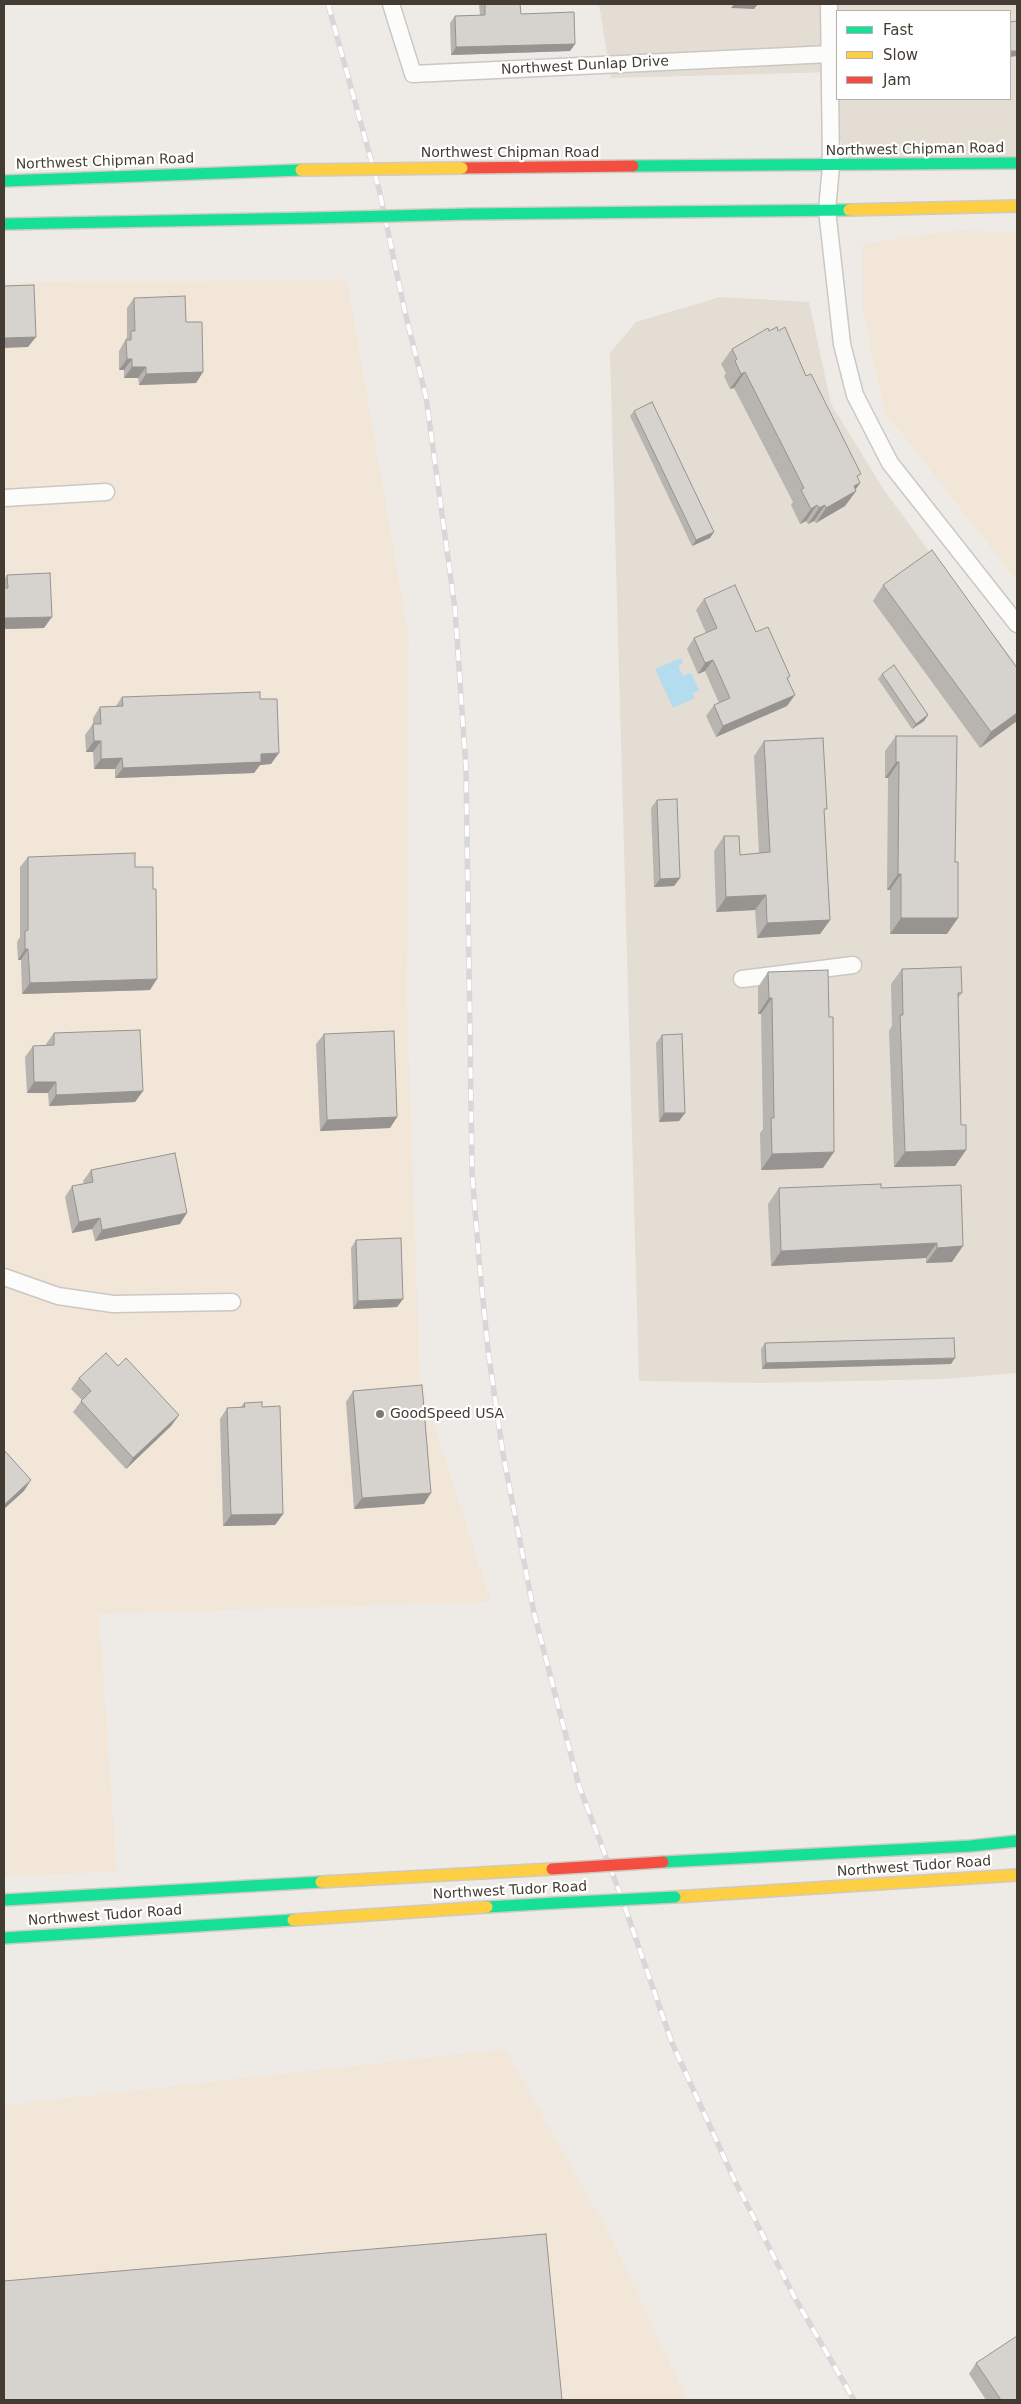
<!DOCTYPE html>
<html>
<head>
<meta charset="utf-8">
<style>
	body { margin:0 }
	#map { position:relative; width:1021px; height:2404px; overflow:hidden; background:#eeebe6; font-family:"DejaVu Sans",sans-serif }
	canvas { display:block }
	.frame { position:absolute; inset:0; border:5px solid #443c33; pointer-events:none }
	.legend { position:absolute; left:836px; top:10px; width:175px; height:90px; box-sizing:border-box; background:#fff; border:1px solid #b4b1ad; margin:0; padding:6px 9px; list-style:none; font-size:15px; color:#443c33 }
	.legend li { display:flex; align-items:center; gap:10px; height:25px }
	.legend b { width:25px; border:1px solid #b4b1ad }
</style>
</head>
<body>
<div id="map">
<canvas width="1021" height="2404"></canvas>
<div class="frame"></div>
<ul class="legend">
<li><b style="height:6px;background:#16e098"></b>Fast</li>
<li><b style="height:6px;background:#ffcf43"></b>Slow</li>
<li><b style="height:6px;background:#f24e42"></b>Jam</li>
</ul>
</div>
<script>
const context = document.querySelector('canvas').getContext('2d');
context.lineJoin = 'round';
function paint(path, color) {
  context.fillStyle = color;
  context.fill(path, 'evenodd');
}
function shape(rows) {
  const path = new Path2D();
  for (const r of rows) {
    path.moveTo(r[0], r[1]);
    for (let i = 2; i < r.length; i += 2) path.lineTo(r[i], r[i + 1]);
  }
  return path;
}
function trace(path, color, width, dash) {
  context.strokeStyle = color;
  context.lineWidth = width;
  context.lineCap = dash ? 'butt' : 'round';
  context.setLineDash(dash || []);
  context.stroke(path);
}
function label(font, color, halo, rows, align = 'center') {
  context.font = font + ' "DejaVu Sans",sans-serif';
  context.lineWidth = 4.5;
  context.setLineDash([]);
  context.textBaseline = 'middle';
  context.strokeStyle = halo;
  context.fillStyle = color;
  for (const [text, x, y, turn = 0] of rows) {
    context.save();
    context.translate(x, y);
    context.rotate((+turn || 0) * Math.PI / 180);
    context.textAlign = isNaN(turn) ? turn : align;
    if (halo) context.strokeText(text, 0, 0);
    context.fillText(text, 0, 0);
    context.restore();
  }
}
paint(shape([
	[599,4,1017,4,1017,161,847,157,840,140,838,99,1010,99,1010,11,837,11,837,91,836,72,611,78],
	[720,297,809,302,831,404,884,490,948,577,1017,665,1017,1373,943,1379,764,1383,639,1381,610,353,636,322]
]), '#e3ddd3');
paint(shape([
	[958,230,1017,232,1017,581,885,412,863,312,862,244],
	[347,280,409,638,407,1002,420,1380,491,1602,99,1614,117,1872,4,1876,4,282],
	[505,2049,612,2239,687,2400,4,2400,4,2105]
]), '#f2e6d8');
paint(shape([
	[681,658,683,663,678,666,683,676,691,673,699,690,693,693,695,698,673,708,655,669]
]), '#b4dcef');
const street = shape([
	[391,4,413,74,830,54],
	[829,4,831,166,827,210,842,344,855,395,890,463,1017,624],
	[4,498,106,492],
	[742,979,853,965],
	[4,1277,58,1296,113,1304,232,1302]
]);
const fast = shape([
	[633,166,1017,163],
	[4,181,301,170],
	[470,214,849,210],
	[4,224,312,218],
	[663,1862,970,1846,1017,1841],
	[4,1900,321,1882],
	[487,1907,556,1903],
	[4,1938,293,1920]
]);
const slow = shape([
	[849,210,1017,206],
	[321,1882,552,1869],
	[675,1897,1017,1875],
	[293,1920,487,1907]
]);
const jam = shape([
	[462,168,633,166]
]);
trace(street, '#cbc7c2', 19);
trace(fast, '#cfcabe', 14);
trace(slow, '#cfcabe', 14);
trace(jam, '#cfcabe', 14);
trace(street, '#fcfcfb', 16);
trace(fast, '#16e098', 11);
trace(slow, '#ffcf43', 11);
trace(jam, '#f24e42', 11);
const rail = shape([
	[328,4,379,189,405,312,426,397,455,609,466,768,472,1171,479,1260,488,1350,503,1454,534,1613,579,1786,621,1896,672,2043,734,2179,796,2300,854,2400]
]);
trace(rail, '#d8d7d7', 5.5);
trace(rail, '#fff', 4, [11]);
const fastBridge = shape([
	[312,218,470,214],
	[556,1903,675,1897]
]);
const slowBridge = shape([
	[301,170,462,168]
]);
const jamBridge = shape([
	[552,1869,663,1862]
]);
trace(fastBridge, '#cfcabe', 14, []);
trace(slowBridge, '#cfcabe', 14, []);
trace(jamBridge, '#cfcabe', 14, []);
trace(fastBridge, '#16e098', 11);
trace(slowBridge, '#ffcf43', 11);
trace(jamBridge, '#f24e42', 11);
paint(shape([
	[479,4,520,4,521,14,575,44,570,51,451,55,450,23,455,16,480,15],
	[134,298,186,322,203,372,196,383,139,385,138,378,124,378,124,370,119,370,119,351,127,337,127,308],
	[769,331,806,376,860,483,855,490,856,491,845,506,816,523,814,521,808,524,806,521,800,524,791,505,793,502,734,388,730,389,724,376,726,373,721,364,732,349],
	[634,411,710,538,692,546,630,416],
	[7,575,44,628,4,629,4,580],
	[883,585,1017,668,1017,721,980,748,873,601],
	[704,599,756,632,790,676,788,679,787,706,716,737,706,716,714,705,719,703,705,671,698,674,687,649,694,638,706,633,696,610],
	[882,674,928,715,924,721,912,729,878,679],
	[122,697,260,699,271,764,260,765,254,773,115,778,115,769,94,769,93,752,86,752,85,735,93,724,93,718,100,707,116,706],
	[896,736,947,934,890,934,890,890,887,890,888,778,885,778,885,751],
	[764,741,824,813,830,920,820,934,757,938,755,910,716,912,714,851,724,836,740,855,759,853,754,756],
	[657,800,680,878,674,886,654,887,651,808],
	[28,857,135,867,150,990,22,994,21,960,18,960,17,942,20,937,20,867],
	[902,969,962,993,958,998,961,1125,966,1150,955,1166,894,1167,889,1031,892,1026,891,984],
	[768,972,823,1168,761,1170,760,1133,763,1129,761,1014,758,1014,758,987],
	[54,1033,143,1091,135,1102,49,1106,48,1093,27,1093,25,1057,33,1046,46,1046,46,1044],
	[324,1034,397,1117,390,1128,320,1131,316,1044],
	[662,1035,685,1113,679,1121,659,1122,656,1043],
	[91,1170,180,1224,95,1241,92,1229,72,1233,65,1197,72,1186,84,1184,83,1181],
	[961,1185,952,1262,926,1263,926,1258,771,1266,768,1204,779,1188,881,1188],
	[356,1240,403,1299,397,1307,353,1309,351,1248],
	[765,1343,951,1364,762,1369,761,1349],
	[118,1366,179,1415,171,1426,126,1469,73,1412,82,1400,71,1389,79,1378],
	[353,1391,424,1504,354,1509,346,1402],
	[244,1403,262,1407,283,1514,275,1525,223,1526,220,1419,227,1408,241,1407],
	[976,2363,1017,2400,986,2400,969,2374]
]), '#b8b5b0');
paint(shape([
	[734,4,758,4,754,9,731,8],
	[575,44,570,51,451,55,456,47],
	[1010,51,1017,51,1017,56,1010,57],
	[36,337,28,347,4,348,4,338],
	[127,359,132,359,124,370,119,370],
	[132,367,146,367,138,378,124,378],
	[203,372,196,383,139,385,146,374],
	[745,372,734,388,730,389,741,374],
	[860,483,854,492,856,491,845,506,816,523,826,508,854,486],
	[817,505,806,521,800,524,811,509],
	[825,505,814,521,808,524,819,508],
	[714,532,710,538,692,546,696,540],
	[52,617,44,628,4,629,4,618],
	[713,660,705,671,698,674,705,663],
	[795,695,787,706,716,737,723,726],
	[1017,713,1017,721,980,748,991,732],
	[928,715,924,721,912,729,916,724],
	[94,741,101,741,93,752,86,752],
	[279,753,271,764,260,765,254,773,115,778,123,768,261,754],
	[122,758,115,769,94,769,101,759],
	[896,762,899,762,888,778,885,778],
	[898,874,901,874,890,890,887,890],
	[680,878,674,886,654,887,660,879],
	[766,895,755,910,716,912,726,897],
	[901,918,958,918,947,934,890,934],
	[830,920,820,934,757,938,767,923],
	[25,949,28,949,21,960,18,960],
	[157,979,150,990,22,994,30,983],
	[769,998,772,998,761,1014,758,1014],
	[34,1082,56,1082,48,1093,27,1093],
	[143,1091,135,1102,49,1106,56,1095],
	[664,1113,685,1113,679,1121,659,1122],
	[397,1117,390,1128,320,1131,327,1120],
	[966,1150,955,1166,894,1167,905,1152],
	[834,1152,823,1168,761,1170,772,1154],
	[187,1213,180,1224,95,1241,102,1230],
	[100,1218,92,1229,72,1233,79,1222],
	[937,1243,926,1258,771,1266,781,1251],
	[963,1246,952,1262,926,1263,937,1248],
	[403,1299,397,1307,353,1309,358,1301],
	[955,1358,951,1364,762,1369,766,1363],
	[179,1415,171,1426,126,1469,133,1458],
	[31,1480,24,1491,4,1509,4,1505],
	[431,1493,424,1504,354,1509,362,1498],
	[283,1514,275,1525,223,1526,231,1515]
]), '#969390');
const building = shape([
	[485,4,520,4,521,14,574,12,575,44,456,47,455,16,485,15,485,4],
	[1017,21,1017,51,1010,51,1010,22,1017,21],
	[34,285,36,337,4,338,4,286,34,285],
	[185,296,186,322,202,322,203,372,146,374,146,367,132,367,132,359,127,359,126,340,131,340,131,331,135,331,134,298,185,296],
	[777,327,778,331,785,327,806,376,811,374,861,474,857,476,860,483,854,486,856,491,826,508,825,505,819,508,817,505,811,509,801,490,804,488,745,372,741,374,735,361,737,359,732,349,768,328,769,331,777,327],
	[652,402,714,532,696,540,634,411,652,402],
	[932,550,1017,668,1017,713,991,732,883,585,932,550],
	[50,573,52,617,4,618,4,588,8,588,7,575,50,573],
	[735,585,756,632,768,627,790,676,787,678,795,695,723,726,714,705,730,698,713,660,705,663,694,638,717,628,704,599,735,585],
	[894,665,928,715,916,724,882,674,894,665],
	[260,692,260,699,277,699,279,753,261,754,261,762,123,768,122,758,101,759,101,741,94,741,93,724,101,724,100,707,123,706,122,697,260,692],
	[896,736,957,736,955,862,958,862,958,918,901,918,901,874,898,874,899,762,896,762,896,736],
	[823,738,827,809,824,809,830,920,767,923,766,895,726,897,724,836,739,836,740,855,770,852,764,741,823,738],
	[677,799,680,878,660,879,657,800,677,799],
	[135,853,135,867,153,867,153,889,156,889,157,979,30,983,28,949,25,949,25,931,28,930,28,857,135,853],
	[961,967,962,993,958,993,961,1125,966,1125,966,1150,905,1152,900,1015,903,1015,902,969,961,967],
	[828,970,829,1017,833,1017,834,1152,772,1154,771,1118,774,1118,772,998,769,998,768,972,828,970],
	[140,1030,143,1091,56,1095,56,1082,34,1082,33,1046,54,1045,54,1033,140,1030],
	[394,1031,397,1117,327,1120,324,1034,394,1031],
	[682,1034,685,1113,664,1113,662,1035,682,1034],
	[175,1153,187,1213,102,1230,100,1218,79,1222,72,1186,93,1182,91,1170,175,1153],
	[881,1184,881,1188,961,1185,963,1246,937,1248,937,1243,781,1251,779,1188,881,1184],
	[401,1238,403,1299,358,1301,356,1240,401,1238],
	[954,1338,955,1358,766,1363,765,1343,954,1338],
	[106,1353,118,1366,126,1358,179,1415,133,1458,81,1401,91,1391,79,1378,106,1353],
	[422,1385,431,1493,362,1498,353,1391,422,1385],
	[262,1402,262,1407,280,1406,283,1514,231,1515,227,1408,245,1407,244,1403,262,1402],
	[4,1450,31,1480,4,1505,4,1450],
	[546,2234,562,2400,4,2400,4,2281,546,2234],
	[1017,2336,1017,2400,1001,2400,976,2363,1017,2336]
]);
paint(building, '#d6d2cd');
trace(building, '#969390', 1);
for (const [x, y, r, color] of [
	[380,1414,5,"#807972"]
]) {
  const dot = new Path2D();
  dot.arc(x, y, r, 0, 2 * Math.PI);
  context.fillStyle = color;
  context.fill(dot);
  trace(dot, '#fff', 2);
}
label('14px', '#443c33', '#fff', [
	["Northwest Dunlap Drive",585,66,-3],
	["Northwest Chipman Road",915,150,-1],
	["Northwest Chipman Road",510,153],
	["Northwest Chipman Road",105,162,-2],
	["Northwest Tudor Road",914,1867,-4],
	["Northwest Tudor Road",510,1891,-3],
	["Northwest Tudor Road",105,1916,-4]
]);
label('14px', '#443c33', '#fff', [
	["GoodSpeed USA",390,1414]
], 'left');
</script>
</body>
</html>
